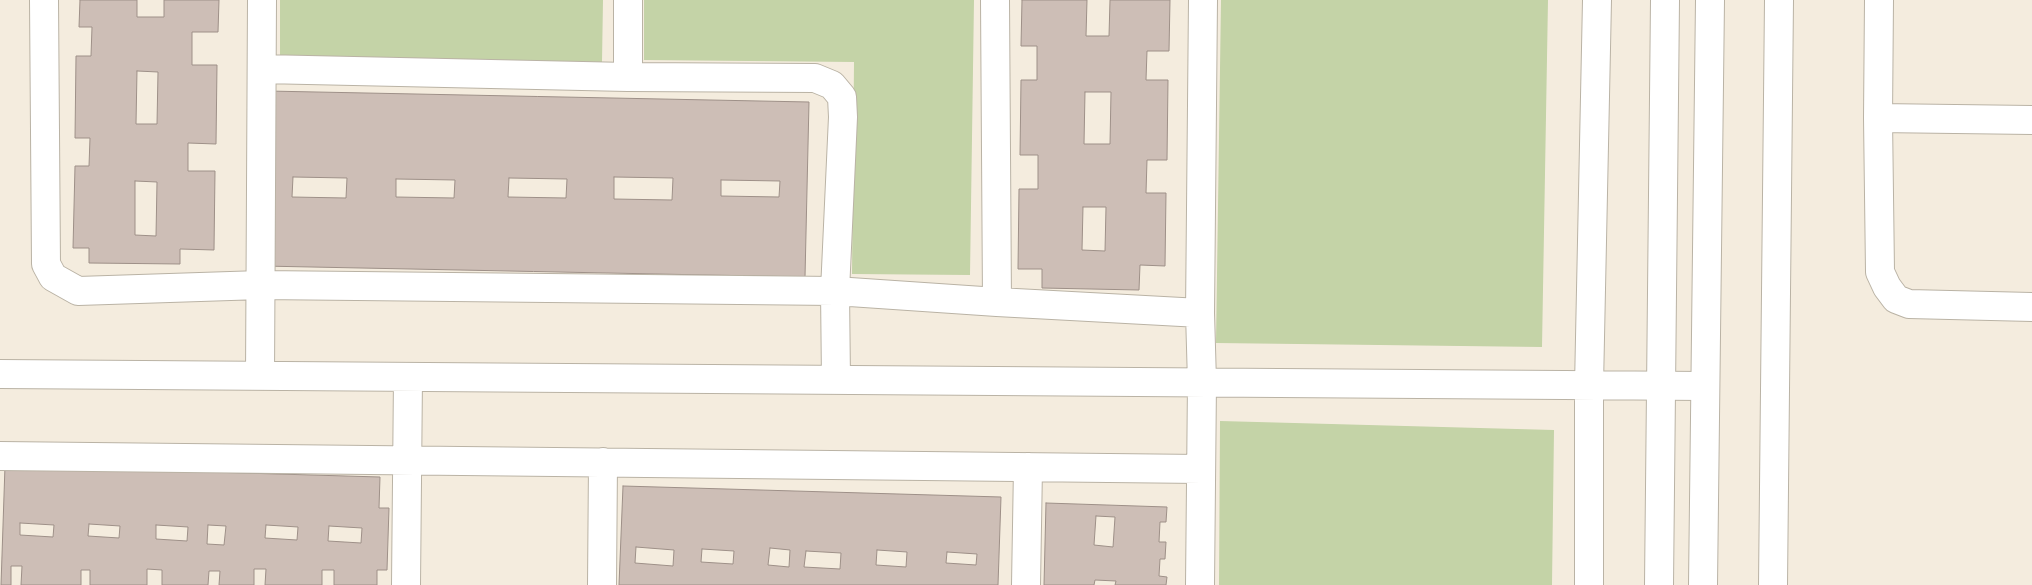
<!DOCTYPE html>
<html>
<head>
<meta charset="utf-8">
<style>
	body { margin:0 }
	canvas { display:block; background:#f4ecde }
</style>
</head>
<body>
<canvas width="2032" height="585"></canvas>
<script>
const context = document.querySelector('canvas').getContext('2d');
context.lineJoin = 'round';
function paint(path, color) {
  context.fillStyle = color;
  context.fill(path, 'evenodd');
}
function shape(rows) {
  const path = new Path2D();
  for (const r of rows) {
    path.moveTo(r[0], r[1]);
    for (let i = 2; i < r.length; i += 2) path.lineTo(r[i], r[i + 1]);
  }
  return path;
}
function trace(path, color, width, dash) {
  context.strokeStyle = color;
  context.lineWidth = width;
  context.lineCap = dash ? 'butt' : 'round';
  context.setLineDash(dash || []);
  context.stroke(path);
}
paint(shape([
	[280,0,603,0,602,62,280,59],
	[644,0,974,0,970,275,852,274,854,62,644,60],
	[1221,0,1548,0,1542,347,1216,343],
	[1220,421,1554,430,1552,585,1219,585]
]), '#c4d3a7');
const building = shape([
	[80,0,137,0,137,17,164,17,164,0,219,0,218,32,192,32,192,65,217,65,216,144,188,143,188,171,215,171,214,250,180,249,180,264,89,263,89,248,73,248,75,166,89,166,90,138,75,138,76,56,91,56,92,27,79,27,80,0],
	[137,71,158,72,157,124,136,124,137,71],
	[135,181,157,182,156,236,135,235,135,181],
	[1022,0,1087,0,1086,36,1109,36,1110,0,1170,0,1169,51,1147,51,1146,80,1168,80,1167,160,1147,160,1146,193,1166,193,1165,266,1140,265,1139,290,1042,288,1042,269,1018,269,1019,189,1038,189,1038,155,1020,155,1021,80,1037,80,1037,46,1021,46,1022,0],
	[1085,92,1111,92,1110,144,1084,144,1085,92],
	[1083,207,1106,207,1105,251,1082,250,1083,207],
	[267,91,809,102,805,277,262,266,267,91],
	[293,177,347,178,346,198,292,197,293,177],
	[614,177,673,178,672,200,614,199,614,177],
	[509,178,567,179,566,198,508,197,509,178],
	[396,179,455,180,454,198,396,197,396,179],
	[721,180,780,181,779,197,721,196,721,180],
	[5,466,380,477,379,508,389,508,387,570,377,570,377,585,334,585,334,570,322,570,322,585,265,585,266,569,254,569,254,585,219,585,220,571,209,571,208,585,162,585,162,570,147,569,147,585,90,585,90,570,81,570,81,585,21,585,22,566,11,566,11,585,1,585,5,466],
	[20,523,54,525,53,537,20,535,20,523],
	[89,524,120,526,119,538,88,536,89,524],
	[156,525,188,527,187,541,156,539,156,525],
	[208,525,226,526,224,545,207,544,208,525],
	[266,525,298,527,297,540,265,538,266,525],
	[329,526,362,528,361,543,328,541,329,526],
	[623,486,1001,497,998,585,619,585,623,486],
	[636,547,674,550,673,566,635,563,636,547],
	[770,548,790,550,789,567,768,565,770,548],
	[702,549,734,551,733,564,701,562,702,549],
	[877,550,907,552,906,567,876,565,877,550],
	[806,551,841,553,840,569,804,567,806,551],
	[947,552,977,554,976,565,946,563,947,552],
	[1046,503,1167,507,1166,522,1160,522,1159,542,1166,542,1165,559,1160,559,1159,576,1167,577,1166,585,1115,585,1116,581,1095,580,1094,585,1044,585,1046,503],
	[1096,516,1115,517,1113,547,1094,545,1096,516]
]);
paint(building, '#cdbeb6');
trace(building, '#9e9088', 1);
const street = shape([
	[44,0,46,264,53,277,78,291,261,285,835,291,997,302,1200,313],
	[628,0,628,77],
	[995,0,997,302],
	[1879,0,1878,118,1880,272,1887,287,1896,299,1909,304,2032,307],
	[262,69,628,77,815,78,832,85,842,97,843,117,835,291,836,380],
	[1878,118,2032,120],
	[0,374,1705,386],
	[260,376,262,0],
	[0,456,1201,469],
	[406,585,408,377],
	[602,585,603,462],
	[1026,585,1028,467],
	[1200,585,1202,382,1200,313,1203,0],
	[1589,585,1589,386,1597,0],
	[1773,585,1779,0]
]);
const secondary = shape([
	[1659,585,1665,0],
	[1703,585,1710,0]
]);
trace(street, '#bab3a5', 30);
trace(secondary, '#bab3a5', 30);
trace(street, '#fff', 28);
trace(secondary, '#fff', 28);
</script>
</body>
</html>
